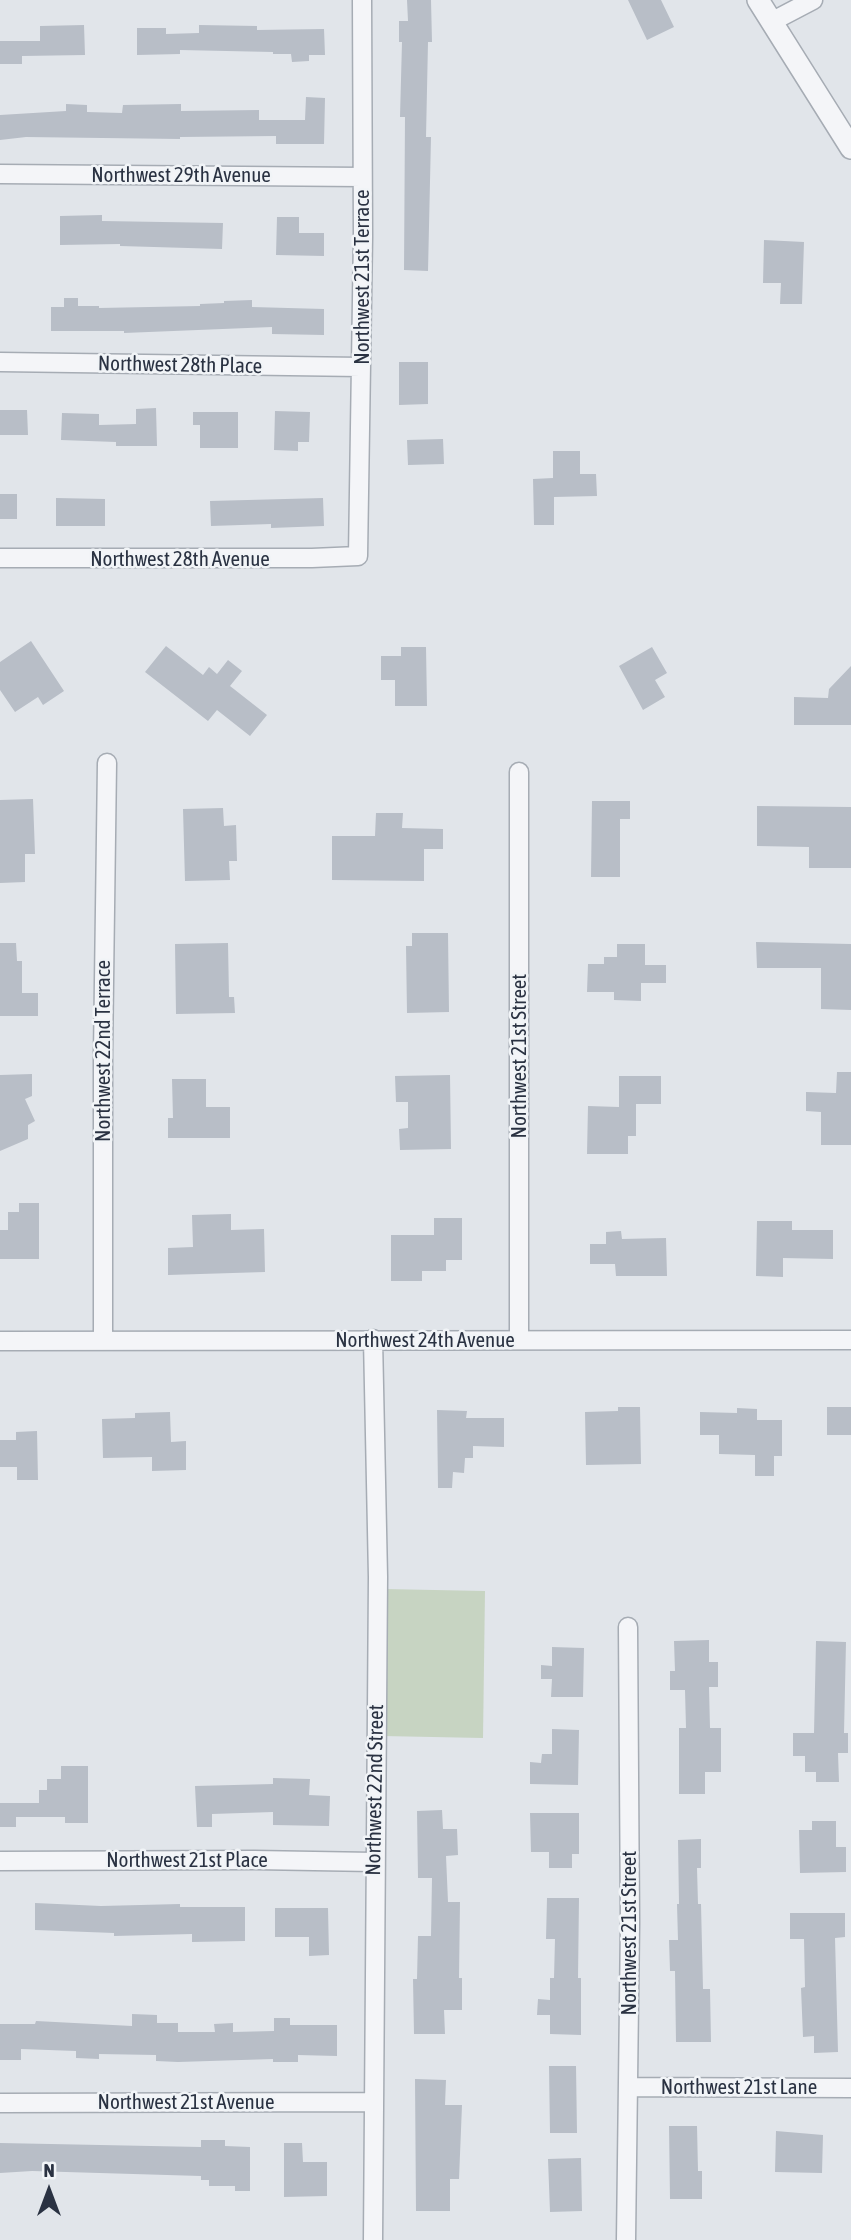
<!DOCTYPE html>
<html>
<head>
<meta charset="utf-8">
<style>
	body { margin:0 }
	#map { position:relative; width:851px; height:2240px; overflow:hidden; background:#e1e5ea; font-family:"Asap Condensed",sans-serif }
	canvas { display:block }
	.north { position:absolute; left:14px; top:2156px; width:70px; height:70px; -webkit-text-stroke:5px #f1f4f7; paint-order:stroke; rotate:0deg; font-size:19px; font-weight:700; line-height:28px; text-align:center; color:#2a3242 }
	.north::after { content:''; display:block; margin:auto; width:24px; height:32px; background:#2a3242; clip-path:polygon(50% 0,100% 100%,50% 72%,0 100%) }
</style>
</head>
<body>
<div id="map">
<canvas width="851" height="2240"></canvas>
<div class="north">N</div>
</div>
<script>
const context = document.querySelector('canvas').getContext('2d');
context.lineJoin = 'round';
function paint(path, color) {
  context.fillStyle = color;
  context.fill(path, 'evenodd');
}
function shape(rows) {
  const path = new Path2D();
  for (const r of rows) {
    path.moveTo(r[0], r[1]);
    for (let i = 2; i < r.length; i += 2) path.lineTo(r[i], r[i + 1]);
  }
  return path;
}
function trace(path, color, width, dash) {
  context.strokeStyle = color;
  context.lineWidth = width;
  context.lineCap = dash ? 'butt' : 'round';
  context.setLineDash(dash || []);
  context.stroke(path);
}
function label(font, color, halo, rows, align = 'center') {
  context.font = font + ' "Asap Condensed",sans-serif';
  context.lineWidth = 5;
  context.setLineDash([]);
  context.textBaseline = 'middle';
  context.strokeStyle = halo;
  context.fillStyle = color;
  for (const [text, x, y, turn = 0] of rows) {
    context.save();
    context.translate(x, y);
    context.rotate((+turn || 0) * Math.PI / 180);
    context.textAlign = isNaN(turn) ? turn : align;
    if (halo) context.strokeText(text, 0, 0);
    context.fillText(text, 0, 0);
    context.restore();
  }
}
paint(shape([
	[384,1589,485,1591,483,1738,382,1736]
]), '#c7d4c2');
paint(shape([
	[407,0,431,0,432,42,428,42,426,137,431,137,428,271,404,270,405,117,400,117,402,42,399,42,399,21,408,21],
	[628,0,661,0,674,27,647,40],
	[84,25,85,55,22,56,22,64,0,64,0,41,40,41,40,26],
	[199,25,257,26,257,30,324,29,325,55,309,55,309,61,292,62,291,54,273,54,273,52,180,50,180,54,137,55,137,28,166,28,166,34,199,33],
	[306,97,325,98,324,144,276,144,276,136,180,137,180,139,26,137,0,140,0,115,66,111,66,104,87,105,87,112,122,113,123,105,181,104,181,111,259,110,259,120,305,120],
	[102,215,102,221,223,223,222,249,120,246,120,244,60,245,60,216],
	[277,217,299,217,299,233,324,233,324,256,276,255],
	[764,240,804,242,802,304,780,304,781,283,763,283],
	[64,298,78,298,78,306,99,306,99,308,200,306,200,304,224,303,224,301,252,300,252,307,324,309,324,335,272,334,272,327,124,333,124,331,51,331,51,307,64,307],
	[399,362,428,362,428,404,399,405],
	[156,408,157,446,116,446,116,442,61,440,62,413,99,414,99,425,136,424,136,409],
	[0,410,27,410,28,435,0,435],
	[275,411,310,412,309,442,298,442,298,451,274,450],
	[193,412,238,412,238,448,200,448,200,425,193,425],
	[443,439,444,464,408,465,407,440],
	[553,451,580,451,580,474,596,474,597,496,554,497,554,525,534,525,533,479,553,478],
	[0,494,17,494,17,519,0,519],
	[56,498,105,499,105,526,56,526],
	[323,498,324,526,271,528,271,524,211,526,210,501],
	[31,641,64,691,43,705,38,697,15,712,0,690,0,662],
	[166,646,203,675,209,667,217,674,228,660,242,671,230,686,267,715,250,736,217,710,208,721,145,672],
	[401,647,426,647,427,706,395,706,395,680,381,680,381,656,401,656],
	[652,647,667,673,655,680,665,697,643,710,619,666],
	[851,666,851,725,794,725,794,697,828,698,829,689],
	[33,799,35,854,25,854,25,882,0,883,0,800],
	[592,801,630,801,630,819,620,819,620,877,591,877],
	[757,806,851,807,851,868,809,868,809,847,757,846],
	[223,808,224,826,236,825,237,861,229,861,230,880,185,881,183,809],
	[376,813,403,813,402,828,443,829,443,849,424,849,424,881,332,880,332,836,375,836],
	[412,933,448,933,449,1012,407,1013,406,946,412,946],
	[756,942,851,944,851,1010,821,1009,821,968,757,968],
	[0,943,16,943,17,961,22,961,22,993,38,993,38,1016,0,1016],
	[228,943,229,997,234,997,235,1013,176,1014,175,944],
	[617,944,645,944,645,965,666,965,666,983,641,983,641,1001,614,1000,614,992,587,992,588,964,604,964,604,957,617,957],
	[837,1072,851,1072,851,1145,821,1145,821,1112,806,1111,806,1092,836,1093],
	[32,1074,32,1096,25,1099,35,1121,28,1125,28,1139,0,1151,0,1075],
	[450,1075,451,1149,400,1150,399,1129,408,1128,408,1102,396,1102,395,1076],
	[619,1076,661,1076,661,1104,636,1104,636,1136,628,1136,628,1154,587,1154,588,1106,619,1107],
	[172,1079,206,1079,206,1107,230,1107,230,1138,168,1138,168,1118,173,1118],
	[19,1203,39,1203,39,1259,0,1259,0,1230,8,1230,8,1212,19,1212],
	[231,1214,231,1230,264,1229,265,1272,168,1275,168,1248,193,1247,192,1215],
	[434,1218,462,1218,462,1260,446,1260,446,1271,422,1271,422,1281,391,1281,391,1235,434,1235],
	[757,1221,792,1221,792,1230,833,1230,833,1259,783,1258,783,1277,756,1276],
	[621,1231,622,1239,666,1238,667,1276,616,1276,615,1264,590,1264,590,1244,606,1244,606,1232],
	[618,1407,640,1407,641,1464,586,1465,585,1412,618,1411],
	[827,1407,851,1407,851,1435,827,1435],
	[737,1408,757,1409,757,1420,782,1420,782,1456,774,1456,774,1476,755,1476,755,1455,719,1454,719,1435,700,1435,700,1412,737,1413],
	[437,1410,467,1411,466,1418,504,1418,504,1447,473,1446,473,1458,465,1458,464,1473,453,1472,452,1488,438,1488],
	[170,1412,171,1442,186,1441,186,1470,152,1471,152,1457,103,1458,102,1419,135,1418,135,1413],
	[37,1431,38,1480,17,1480,17,1467,0,1467,0,1440,16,1440,16,1432],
	[709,1640,709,1662,718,1662,718,1687,709,1687,710,1728,721,1728,721,1772,705,1772,705,1794,679,1794,679,1728,686,1728,685,1690,670,1690,670,1671,675,1671,674,1641],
	[816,1641,846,1642,844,1733,848,1733,848,1753,838,1753,839,1782,816,1782,816,1772,805,1772,805,1756,793,1756,793,1733,814,1733],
	[552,1647,584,1648,583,1697,551,1697,552,1679,541,1679,541,1665,552,1666],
	[552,1729,579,1730,578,1785,530,1784,530,1762,541,1763,542,1754,552,1754],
	[61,1766,88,1766,88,1823,65,1823,65,1817,16,1817,16,1827,0,1827,0,1803,39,1803,39,1790,47,1790,47,1779,61,1779],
	[273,1778,310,1779,309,1795,330,1796,329,1826,273,1825,273,1812,212,1814,212,1827,197,1827,195,1786,273,1784],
	[442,1810,443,1829,457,1829,458,1855,446,1856,448,1902,460,1902,459,1978,462,1978,462,2010,444,2010,445,2034,414,2034,413,1979,417,1979,418,1936,431,1936,432,1878,418,1878,417,1811],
	[530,1813,579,1813,579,1854,572,1854,572,1868,549,1868,549,1852,531,1852],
	[812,1821,836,1821,836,1847,846,1847,846,1872,800,1873,799,1830,812,1830],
	[701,1839,701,1868,697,1868,698,1904,701,1904,703,1989,710,1989,711,2042,676,2042,675,1971,670,1971,669,1940,678,1940,677,1904,679,1904,678,1840],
	[547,1898,579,1898,578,1978,581,1978,581,2035,550,2034,550,2015,537,2015,538,1999,550,2000,550,1978,554,1978,555,1939,546,1939],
	[35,1903,101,1906,180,1904,180,1907,245,1907,245,1941,192,1942,192,1934,114,1936,114,1933,35,1930],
	[275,1908,328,1908,329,1955,309,1956,309,1937,275,1937],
	[790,1913,845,1913,845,1937,835,1938,838,2052,814,2053,814,2036,803,2037,801,1988,805,1987,804,1939,790,1939],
	[132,2014,157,2015,157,2023,178,2023,178,2032,215,2032,214,2024,233,2023,233,2032,274,2031,274,2018,290,2018,290,2025,337,2025,337,2056,298,2055,298,2062,273,2062,273,2059,178,2062,156,2061,156,2055,99,2054,99,2059,76,2058,76,2051,21,2049,21,2060,0,2060,0,2024,35,2024,36,2021,132,2026],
	[549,2066,576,2066,577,2133,550,2133],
	[415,2079,446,2080,445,2105,462,2105,459,2179,450,2179,450,2211,416,2211],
	[669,2126,697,2126,698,2171,702,2171,702,2199,670,2199],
	[776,2131,823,2135,822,2173,775,2172],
	[201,2140,225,2140,225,2146,250,2147,250,2191,235,2191,235,2186,209,2186,209,2180,201,2180,201,2176,32,2171,0,2173,0,2143,201,2147],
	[284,2143,302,2143,303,2162,327,2162,327,2196,284,2197],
	[581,2158,582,2211,550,2212,548,2159]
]), '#b8bec7');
const minor = shape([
	[771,22,813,0],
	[0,174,362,177],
	[0,362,361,367],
	[0,558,312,558,358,556,363,236,362,0],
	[519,772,519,1340],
	[103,1340,103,1054,107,763],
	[0,1341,851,1340],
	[0,1861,254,1860,374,1862],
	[628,2087,851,2088],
	[0,2103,373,2102],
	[373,2240,378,1577,373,1339],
	[626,2240,630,1923,628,1627]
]);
const tertiary = shape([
	[758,0,851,148]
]);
trace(minor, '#a6acb4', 21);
trace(tertiary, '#a6acb4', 24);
trace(minor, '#f4f5f8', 18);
trace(tertiary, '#f4f5f8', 21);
label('21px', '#2a3242', '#f1f4f7', [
	["Northwest 29th Avenue",181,175],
	["Northwest 21st Terrace",362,277,-90],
	["Northwest 28th Place",180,365,1],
	["Northwest 28th Avenue",180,559],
	["Northwest 22nd Terrace",103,1051,-90],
	["Northwest 21st Street",519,1056,-90],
	["Northwest 24th Avenue",425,1340],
	["Northwest 22nd Street",375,1790,-89],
	["Northwest 21st Place",187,1860],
	["Northwest 21st Street",629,1933,-90],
	["Northwest 21st Lane",739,2087],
	["Northwest 21st Avenue",186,2102]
]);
</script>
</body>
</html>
